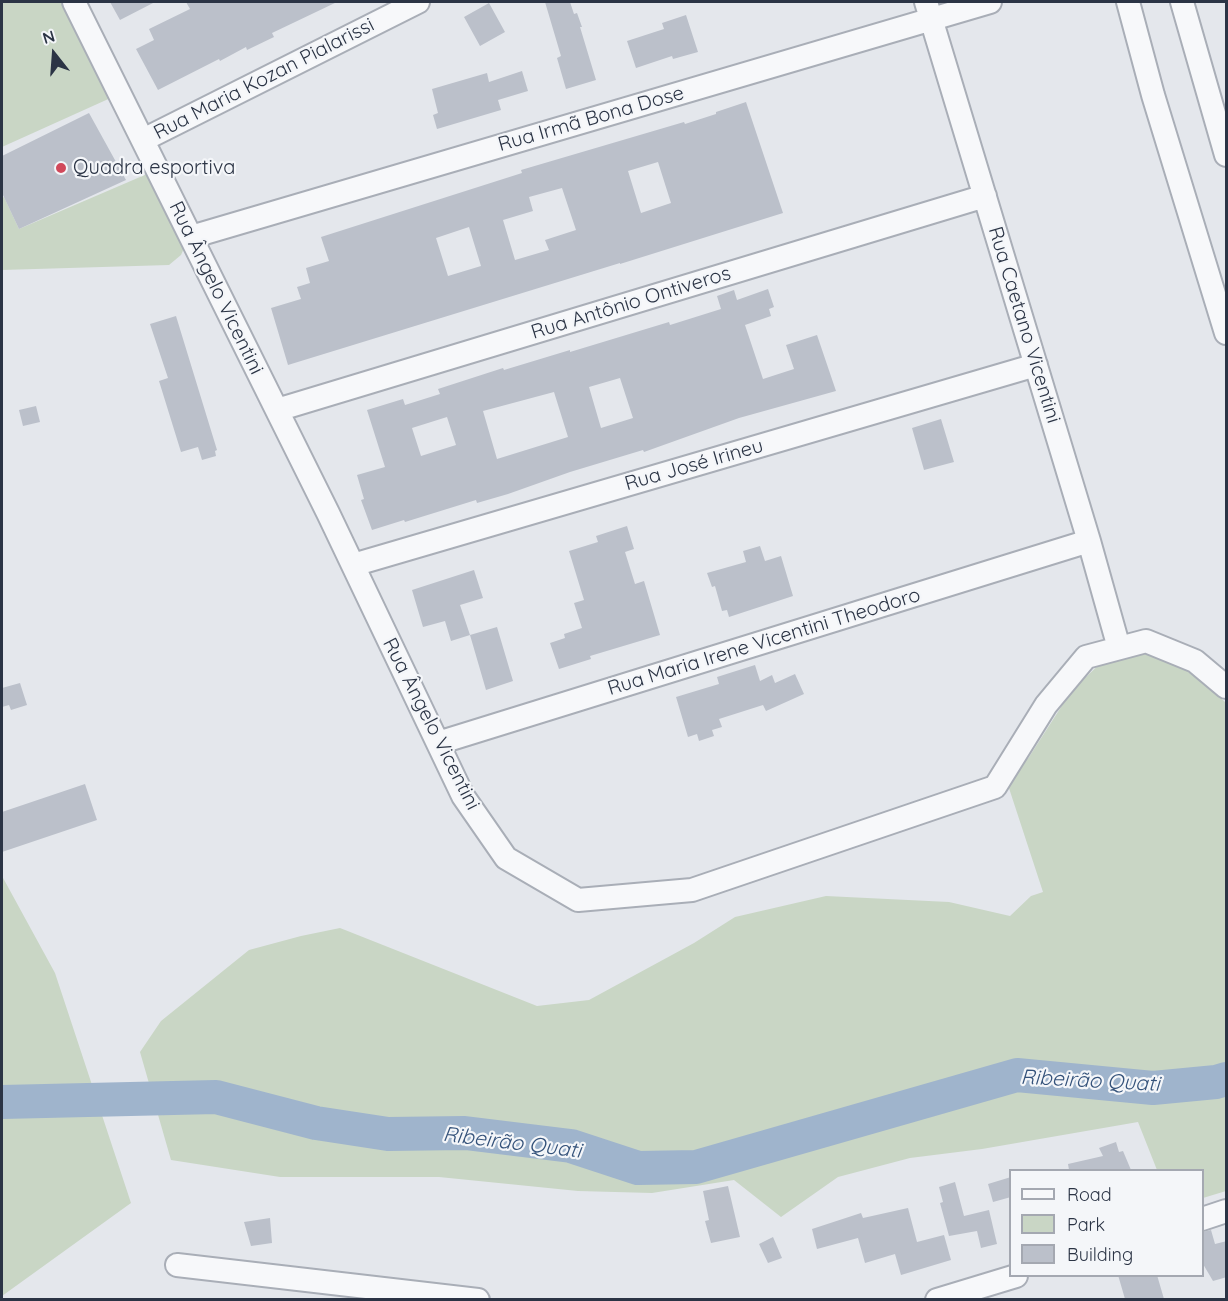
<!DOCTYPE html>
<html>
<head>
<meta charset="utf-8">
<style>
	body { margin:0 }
	#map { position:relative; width:1228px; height:1301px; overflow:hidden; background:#e4e7ec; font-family:Quicksand,sans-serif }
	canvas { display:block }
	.frame { position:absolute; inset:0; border:3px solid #2b3445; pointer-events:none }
	.legend { position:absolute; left:1009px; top:1169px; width:195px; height:108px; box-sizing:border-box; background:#f4f6f9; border:2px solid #a4a8b1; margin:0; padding:8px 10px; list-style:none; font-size:18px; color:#2b3445 }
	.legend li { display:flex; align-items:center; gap:12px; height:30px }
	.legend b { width:30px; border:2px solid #a4a8b1 }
	.north { position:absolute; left:24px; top:24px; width:60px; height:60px; -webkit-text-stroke:4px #f4f6f9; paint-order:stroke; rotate:343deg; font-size:16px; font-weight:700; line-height:24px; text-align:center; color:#2b3445 }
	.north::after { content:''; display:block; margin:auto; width:21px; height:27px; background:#2b3445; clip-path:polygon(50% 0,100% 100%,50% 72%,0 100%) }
</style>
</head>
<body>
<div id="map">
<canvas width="1228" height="1301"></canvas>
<div class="frame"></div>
<ul class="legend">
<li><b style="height:8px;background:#f7f8fa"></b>Road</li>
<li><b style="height:16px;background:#c9d6c5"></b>Park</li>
<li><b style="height:16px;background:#bbc0ca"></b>Building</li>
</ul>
<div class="north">N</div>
</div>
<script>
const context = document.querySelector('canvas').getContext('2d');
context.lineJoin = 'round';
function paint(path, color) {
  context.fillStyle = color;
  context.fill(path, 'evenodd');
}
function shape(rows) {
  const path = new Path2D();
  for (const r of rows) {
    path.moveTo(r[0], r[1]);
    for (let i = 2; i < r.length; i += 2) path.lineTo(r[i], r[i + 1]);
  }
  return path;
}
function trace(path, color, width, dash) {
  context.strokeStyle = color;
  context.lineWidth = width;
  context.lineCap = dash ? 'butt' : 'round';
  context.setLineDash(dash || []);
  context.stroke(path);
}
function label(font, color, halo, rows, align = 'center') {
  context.font = font + ' Quicksand,sans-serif';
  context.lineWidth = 4.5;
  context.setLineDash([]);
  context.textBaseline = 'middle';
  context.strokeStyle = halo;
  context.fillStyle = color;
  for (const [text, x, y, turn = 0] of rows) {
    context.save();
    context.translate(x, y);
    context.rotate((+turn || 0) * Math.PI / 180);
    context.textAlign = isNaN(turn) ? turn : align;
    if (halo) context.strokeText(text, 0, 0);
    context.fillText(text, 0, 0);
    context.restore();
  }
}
paint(shape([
	[2,2,67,2,115,96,2,147],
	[154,171,188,239,181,255,169,265,2,270,2,198,4,197,19,229],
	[1137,654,1166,655,1216,693,1226,703,1226,1191,1203,1198,1202,1170,1157,1170,1138,1122,982,1149,910,1158,838,1177,781,1217,734,1180,652,1193,578,1191,439,1177,280,1177,171,1160,140,1052,161,1021,249,950,301,936,340,928,537,1006,589,1000,694,943,735,917,826,896,949,902,1010,916,1031,896,1043,892,1007,782,1029,757,1072,690,1103,661],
	[2,876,55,973,131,1203,2,1296]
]), '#c9d6c5');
trace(shape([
	[2,1102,216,1097,316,1123,388,1134,465,1133,571,1146,638,1168,696,1167,1017,1075,1153,1088,1216,1082,1226,1079]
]), '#9fb4cc', 34);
paint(shape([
	[110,2,155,2,120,20],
	[186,2,337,2,272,33,274,37,247,50,246,47,220,61,219,59,158,90,136,49,154,40,149,29,190,9],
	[545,2,570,2,574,14,577,13,582,27,580,27,596,80,566,89,557,58,561,56],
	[489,3,505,32,480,46,464,17],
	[686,15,698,52,673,59,672,56,636,68,627,41,664,29,662,23],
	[522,71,528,91,498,100,501,110,437,129,433,115,438,113,432,89,487,73,489,82],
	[746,102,783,213,620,264,620,263,288,365,271,308,301,299,297,287,310,283,306,268,329,261,321,237,522,173,521,170,684,122,685,124,716,114,716,112],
	[658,162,671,203,641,213,628,171],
	[562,188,576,230,545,240,549,250,515,260,503,220,533,211,529,197],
	[469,227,481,266,448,276,436,238],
	[89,113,126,180,19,229,2,193,2,156],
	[768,289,774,307,769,309,771,316,745,325,763,379,794,369,786,345,817,335,836,391,739,418,644,452,643,450,570,472,508,494,477,503,476,500,405,522,404,520,372,530,361,500,364,499,357,475,385,467,367,410,403,399,405,405,440,394,438,389,503,368,504,370,570,350,570,352,669,322,670,325,721,309,717,296,734,290,737,300],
	[620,378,633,418,601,428,589,387],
	[554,392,568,437,497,459,483,411],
	[447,417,456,445,421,456,412,428],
	[176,316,217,450,215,451,216,456,202,460,198,447,181,452,159,381,168,378,150,324],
	[36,406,40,422,23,426,19,410],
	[941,419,954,462,924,470,912,428],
	[627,526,634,549,625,552,635,584,644,581,660,635,590,656,591,659,559,669,550,643,565,638,564,634,582,628,574,603,584,600,569,551,598,542,596,536],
	[760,546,765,561,781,556,793,596,729,617,727,610,722,611,715,586,712,587,707,573,746,562,743,551],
	[474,570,483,598,460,605,470,635,451,641,445,621,423,627,412,590],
	[497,627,513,681,486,690,470,635],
	[755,665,760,681,772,675,775,683,795,674,804,694,766,711,763,705,719,719,722,727,712,730,714,736,699,741,697,734,688,737,676,697,719,684,717,677],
	[20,683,27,705,11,710,9,705,2,707,2,688],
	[85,784,97,820,2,852,2,812],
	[1116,1142,1119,1152,1123,1151,1131,1170,1069,1170,1068,1164,1103,1156,1099,1148],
	[1011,1177,1011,1197,993,1202,988,1184],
	[955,1182,964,1216,989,1210,997,1244,981,1248,977,1231,949,1236,940,1203,943,1202,939,1187],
	[728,1186,740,1237,711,1243,705,1221,709,1220,703,1191],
	[908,1208,917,1242,944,1235,951,1260,901,1275,895,1254,865,1263,858,1238,817,1249,812,1229,861,1213,863,1218],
	[270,1218,272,1243,251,1246,244,1222],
	[1211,1230,1215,1244,1227,1241,1227,1277,1213,1281,1203,1264,1203,1232],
	[773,1237,782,1258,768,1263,759,1244],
	[1118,1275,1157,1275,1164,1299,1125,1299]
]), '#bbc0ca');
const minor = shape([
	[74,2,328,513,463,796,506,858,578,900,692,890,995,787,1046,705,1086,657,1146,641,1195,661,1226,687],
	[926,2,1089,541,1119,648],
	[1128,2,1153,95,1226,333],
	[1182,2,1226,155],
	[143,140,418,2],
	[191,237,990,2],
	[277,410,985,196],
	[353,565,1036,365],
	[438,743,1089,541],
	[1202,1219,1226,1211],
	[177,1265,478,1300],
	[937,1300,1016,1276]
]);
trace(minor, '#a9aeb7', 26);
trace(minor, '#f7f8fa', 22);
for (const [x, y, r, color] of [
	[61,168,6,"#d1495b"]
]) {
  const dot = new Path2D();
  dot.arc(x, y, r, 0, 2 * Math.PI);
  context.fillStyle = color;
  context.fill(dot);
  trace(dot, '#f4f6f9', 2);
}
label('20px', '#2b3445', '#f4f6f9', [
	["Rua Maria Kozan Pialarissi",264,79,-27],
	["Rua Irmã Bona Dose",591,119,-16],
	["Rua Ângelo Vicentini",216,288,64],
	["Rua Antônio Ontiveros",631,303,-17],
	["Rua Caetano Vicentini",1024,325,73],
	["Rua José Irineu",694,465,-16],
	["Rua Maria Irene Vicentini Theodoro",764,642,-17],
	["Rua Ângelo Vicentini",431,724,63]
]);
label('20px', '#2b3445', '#f4f6f9', [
	["Quadra esportiva",73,168]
], 'left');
label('italic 21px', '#34527a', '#f4f6f9', [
	["Ribeirão Quati",1090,1081,3],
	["Ribeirão Quati",512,1143,7]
]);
</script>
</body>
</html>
